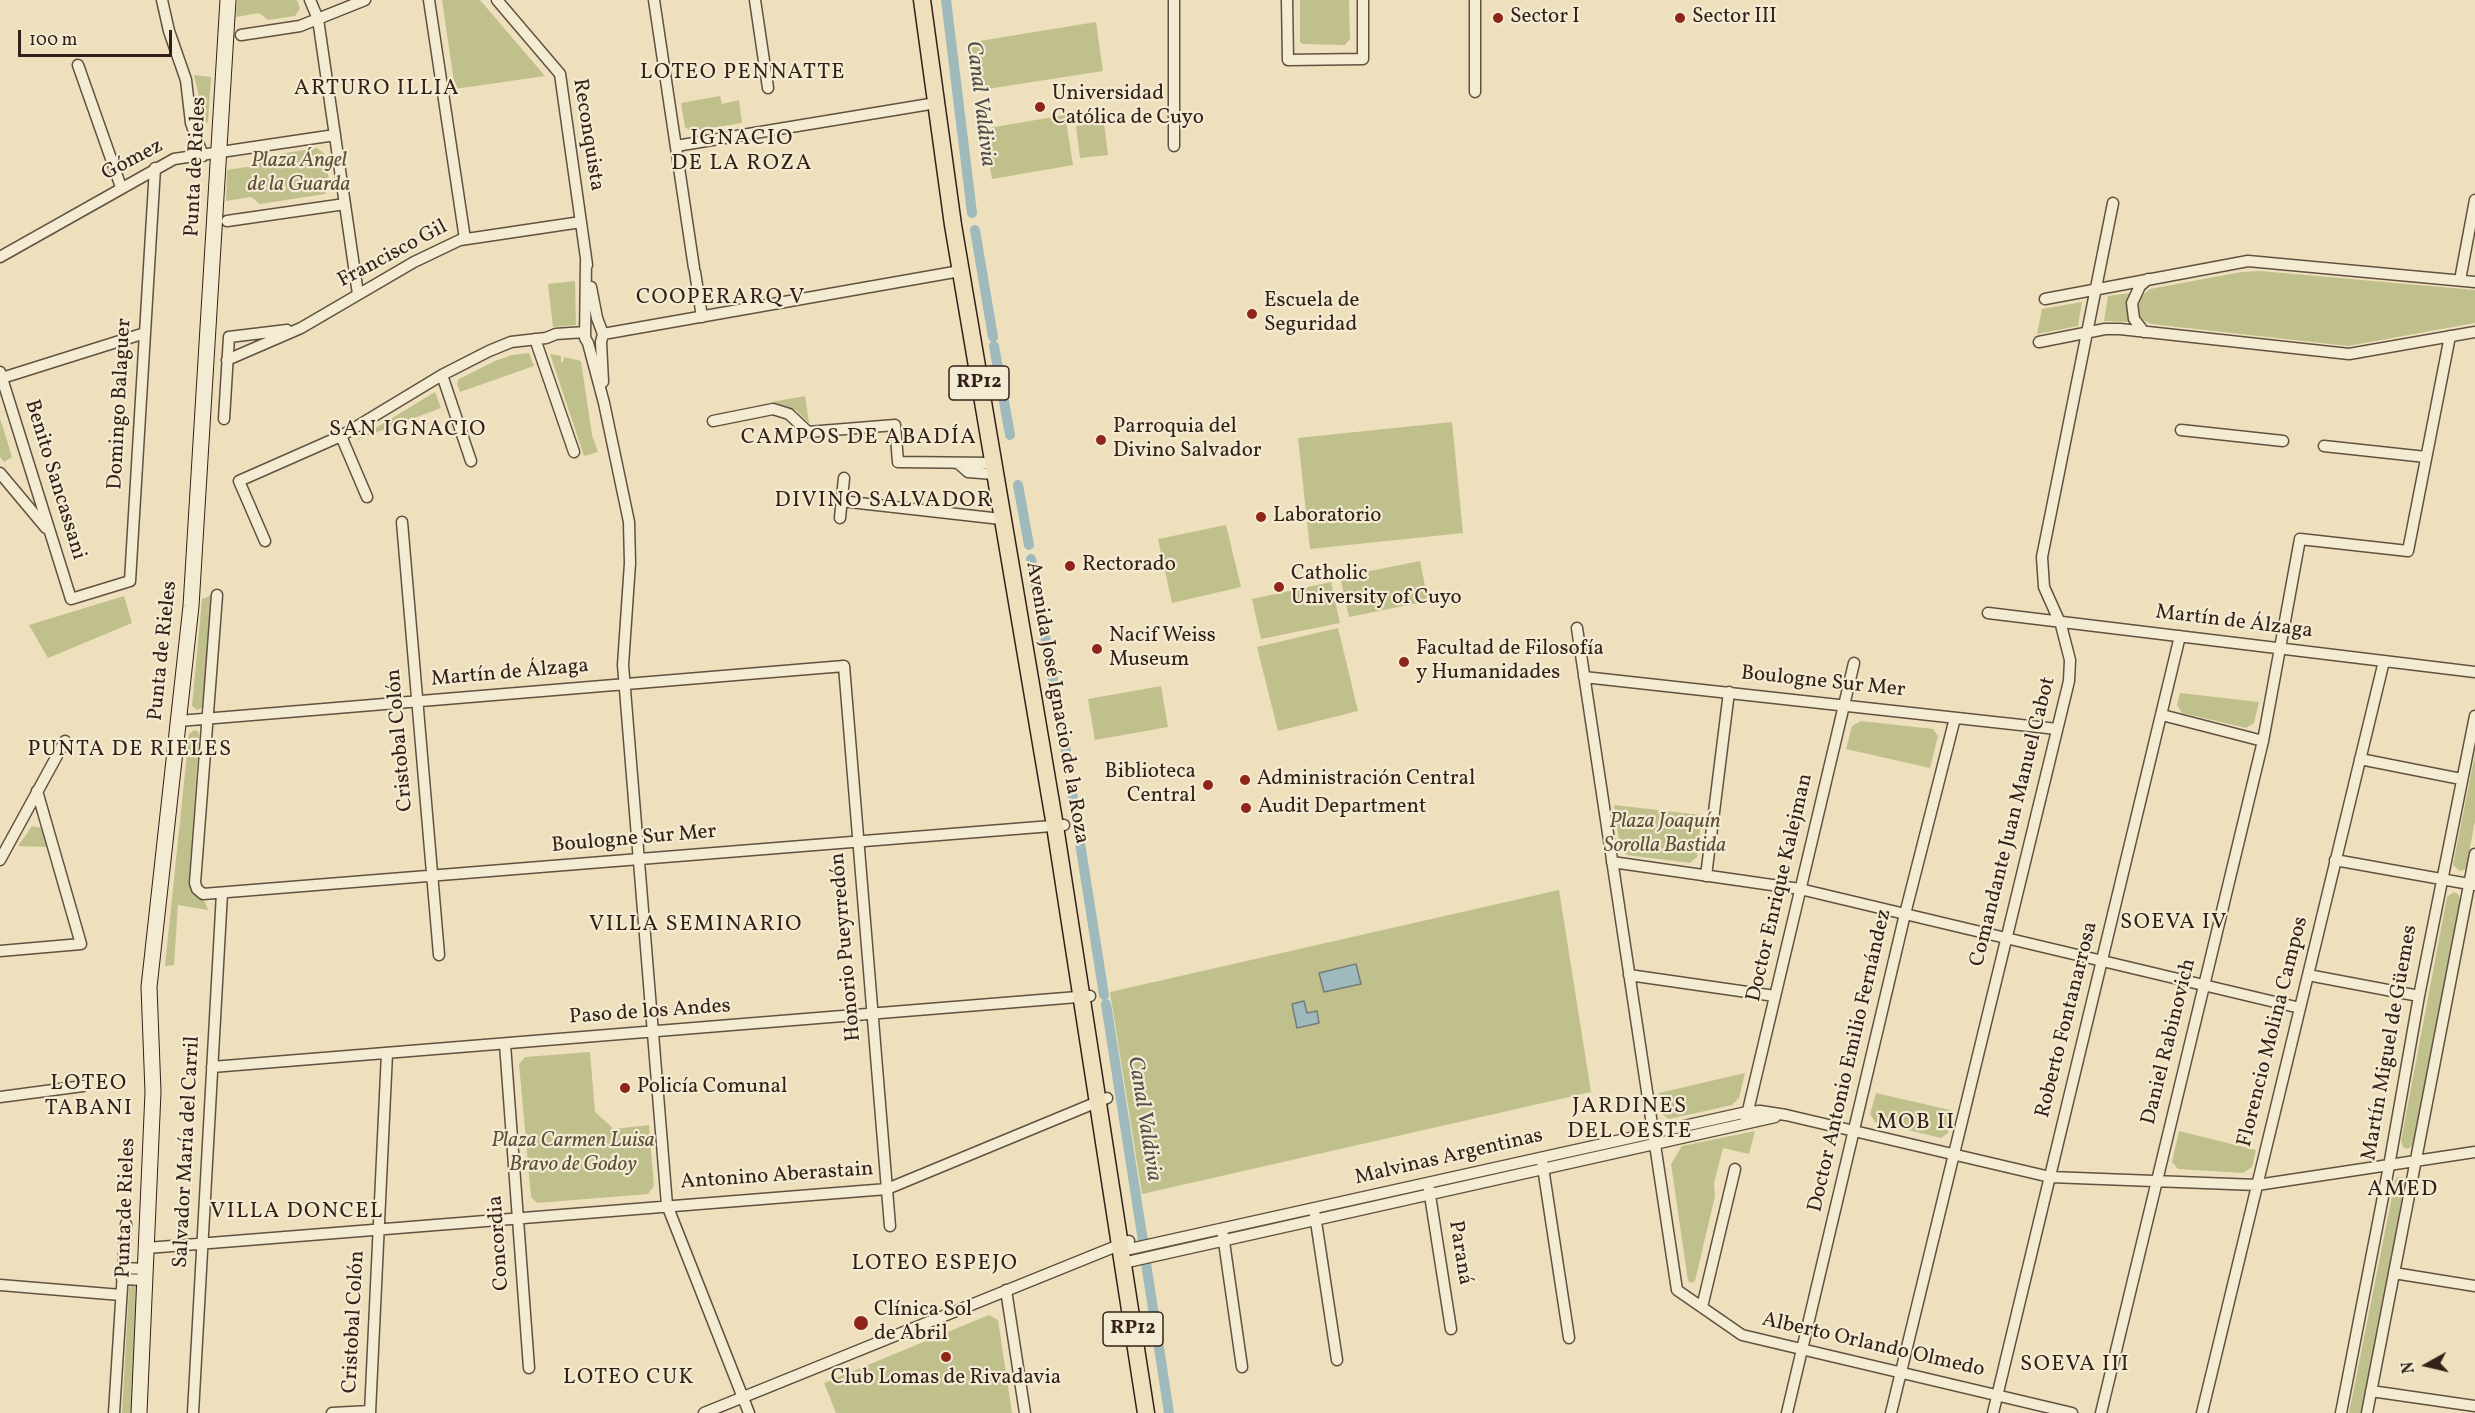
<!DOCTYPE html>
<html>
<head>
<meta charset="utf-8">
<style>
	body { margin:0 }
	#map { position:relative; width:2475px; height:1413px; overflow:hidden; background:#eee0bc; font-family:Vollkorn,serif }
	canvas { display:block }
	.north { position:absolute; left:2397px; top:1335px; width:60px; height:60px; -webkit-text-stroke:4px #f4ebd3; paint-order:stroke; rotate:262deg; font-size:16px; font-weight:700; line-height:24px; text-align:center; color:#342018 }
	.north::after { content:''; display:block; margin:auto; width:21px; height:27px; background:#342018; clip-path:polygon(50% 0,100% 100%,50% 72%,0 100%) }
	.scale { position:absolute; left:18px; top:30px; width:154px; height:27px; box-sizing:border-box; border:3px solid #342018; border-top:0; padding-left:8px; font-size:18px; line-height:21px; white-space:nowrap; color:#342018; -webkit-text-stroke:4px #f4ebd3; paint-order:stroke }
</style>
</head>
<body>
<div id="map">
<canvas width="2475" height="1413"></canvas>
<div class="north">N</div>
<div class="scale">100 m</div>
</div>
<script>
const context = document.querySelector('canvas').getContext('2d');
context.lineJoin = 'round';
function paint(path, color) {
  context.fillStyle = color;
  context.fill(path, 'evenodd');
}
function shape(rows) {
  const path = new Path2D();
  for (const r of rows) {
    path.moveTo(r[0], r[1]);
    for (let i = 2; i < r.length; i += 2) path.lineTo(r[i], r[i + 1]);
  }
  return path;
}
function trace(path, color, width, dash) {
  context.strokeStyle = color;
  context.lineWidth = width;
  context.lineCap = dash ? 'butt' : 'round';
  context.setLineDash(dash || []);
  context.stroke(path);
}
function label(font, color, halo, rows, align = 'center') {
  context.font = font + ' Vollkorn,serif';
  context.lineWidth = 4.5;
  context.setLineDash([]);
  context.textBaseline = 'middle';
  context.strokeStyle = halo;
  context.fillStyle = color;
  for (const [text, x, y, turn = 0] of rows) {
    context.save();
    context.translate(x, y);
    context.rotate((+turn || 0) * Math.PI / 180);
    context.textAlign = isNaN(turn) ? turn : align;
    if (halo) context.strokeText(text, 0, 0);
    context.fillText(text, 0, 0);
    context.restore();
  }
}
paint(shape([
	[237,0,297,0,300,8,295,16,268,20,259,13,236,17],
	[442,0,480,0,545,76,455,89],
	[1300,0,1349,0,1350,39,1345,45,1303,44,1300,42],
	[1096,22,1103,71,974,91,967,43],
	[194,75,211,77,208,122,201,125,198,92],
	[720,96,722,104,739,100,742,123,691,131,685,127,681,103],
	[1065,115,1073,165,992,179,983,129],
	[1104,123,1108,155,1080,158,1076,126],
	[317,148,325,154,330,187,325,194,260,204,251,197,226,201,227,170,253,166,260,157],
	[2260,271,2475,290,2475,323,2348,346,2151,324,2143,320,2138,313,2140,297,2150,289,2241,272],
	[575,281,576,325,553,327,548,284],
	[2130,293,2130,322,2104,321,2108,296],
	[2082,302,2078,326,2037,334,2042,309],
	[529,353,534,366,460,392,457,384,459,379,495,361,512,355],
	[550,354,561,356,561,362,563,362,564,357,581,361,592,435,598,452,584,456],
	[435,392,441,408,356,440],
	[805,396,809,423,796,410,772,402],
	[0,418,12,457,4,462,0,457],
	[1452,422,1463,533,1310,549,1298,438],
	[1226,525,1241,587,1172,603,1158,539],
	[1420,561,1428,601,1349,617,1340,577],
	[1331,582,1340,623,1261,639,1252,599],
	[212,595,202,708,197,710,192,706,202,599],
	[124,596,132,623,48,658,29,625],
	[1338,628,1358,711,1278,731,1257,647],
	[1161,686,1168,727,1095,740,1088,699],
	[2180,693,2259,702,2254,723,2246,728,2182,713,2177,705],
	[1861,721,1933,729,1938,736,1930,768,1846,749,1852,726],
	[194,730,198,731,199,735,189,881,193,894,205,902,208,910,178,905,174,965,165,966,189,734],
	[2475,754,2475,821,2466,869,2460,871,2453,865],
	[1614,805,1702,815,1697,857,1690,863,1627,855,1620,848],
	[32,826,41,828,47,847,18,846],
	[1559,890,1591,1092,1142,1194,1110,992],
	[2454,892,2458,894,2461,901,2414,1145,2407,1149,2403,1147,2401,1141,2447,897],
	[590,1052,595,1112,614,1129,649,1125,654,1186,648,1194,537,1203,531,1197,519,1064,525,1057],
	[1745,1073,1739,1098,1732,1105,1669,1119,1662,1114,1659,1093],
	[1876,1093,1954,1111,1948,1133,1941,1138,1875,1122,1870,1114],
	[1755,1131,1749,1154,1723,1148,1714,1183,1715,1196,1695,1281,1691,1283,1688,1281,1671,1164,1682,1146],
	[2179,1131,2256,1150,2252,1167,2243,1173,2178,1169,2172,1162],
	[2397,1177,2403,1177,2407,1183,2362,1413,2349,1413,2395,1181],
	[134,1285,138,1287,133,1413,122,1413,129,1288],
	[989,1315,998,1320,1012,1413,836,1413,824,1383]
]), '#c0c08c');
const water = shape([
	[1356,964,1361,984,1324,992,1319,973,1356,964],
	[1304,1001,1307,1013,1317,1011,1319,1023,1297,1028,1292,1004,1304,1001]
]);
paint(water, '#9fbabd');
trace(water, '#747c7b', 1.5);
trace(shape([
	[946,0,972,213],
	[975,230,993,337],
	[994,346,1010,435],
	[1018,485,1029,545],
	[1031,559,1053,680],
	[1054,688,1066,752],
	[1071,786,1104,995],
	[1106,1004,1143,1241],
	[1146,1263,1169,1413]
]), '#9fbabd', 10);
const street = shape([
	[162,0,169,31,186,80,191,123,203,156],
	[310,0,318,19,358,294],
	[429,0,465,239],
	[497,0,560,74,587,265],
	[654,0,694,268],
	[755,0,768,88],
	[1174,0,1174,146],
	[1287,0,1288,60,1363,59,1363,0],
	[1475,0,1475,92],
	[241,35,300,26,365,0],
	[78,65,121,187],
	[676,146,936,103],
	[227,221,345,204],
	[0,257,174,159,335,135],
	[586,261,585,338,588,343,604,403,629,522,630,563,623,665,667,1205,749,1413],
	[695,272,702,317],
	[2460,280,2475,200],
	[591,287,597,318,603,334,601,342,603,382],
	[2045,299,2248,261,2475,282],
	[2144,332,2134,319,2132,303,2140,286,2148,279],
	[603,334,960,271],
	[535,339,574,452],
	[2039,342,2105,329,2120,329,2349,354,2475,332],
	[227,360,301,328,414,262,460,240,581,222],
	[0,372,71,599,130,581,155,168],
	[442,375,471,461],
	[2,378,145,333],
	[224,419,229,337,287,330],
	[713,421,773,409,789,414,808,432,895,425,898,462,992,463],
	[2181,430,2283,441],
	[341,436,367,497],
	[2324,446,2426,457],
	[955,463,959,464,968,472,994,474],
	[0,473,46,528],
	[841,501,1001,519],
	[840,518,844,478],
	[402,522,439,955],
	[265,541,239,481,341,436,442,375,489,351,511,342,546,338,556,334,585,332],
	[217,595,195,883,197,889,203,894,1064,825],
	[1988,613,2475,672],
	[1577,628,1677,1290,1742,1335,2072,1413],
	[1584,677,2057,729],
	[2162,715,2263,741],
	[179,721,844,666,890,1226],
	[2360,759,2461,779],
	[0,860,65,741],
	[2335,860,2475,885],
	[1612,862,1800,889,2300,1008],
	[1706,876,1729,692],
	[0,951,81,944,37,791],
	[1629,975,1775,996],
	[2308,975,2419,996],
	[505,1044,529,1368],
	[212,1067,1090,996],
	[0,1097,83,1086],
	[1746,1119,1854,663],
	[1542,1161,1569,1338],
	[1429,1189,1451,1329],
	[1315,1215,1337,1360],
	[1223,1235,1242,1367],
	[147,1248,887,1189,1107,1098],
	[1121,1251,1747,1112,1760,1111,1786,1115,2050,1177,2257,1185,2475,1152],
	[1123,1263,1775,1117],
	[123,1268,146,1269],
	[2394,1273,2475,1286],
	[122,1279,145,1280],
	[0,1285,121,1295],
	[1006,1290,1025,1413],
	[1702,1307,1735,1169],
	[2371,1391,2475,1406],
	[114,1413,126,1224],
	[193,1413,222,893],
	[332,1413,370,1411],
	[370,1413,387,1053],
	[704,1413,1129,1241],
	[1787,1413,1905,914,1955,718],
	[1891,1413,2069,681,2070,660,2061,625,2044,587,2042,557,2113,203],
	[1993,1413,2180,636],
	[2101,1413,2263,741,2300,539,2408,551,2450,336],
	[2202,1413,2384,661],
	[2341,1413,2389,1166,2419,996,2475,716],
	[2367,1413,2475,854]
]);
const secondary = shape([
	[139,1413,153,1092,149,987,191,606,228,0]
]);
const primary = shape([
	[922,0,953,225,1055,826,1146,1413]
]);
trace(street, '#625041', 13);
trace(secondary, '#342018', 17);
trace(primary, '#342018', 19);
trace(street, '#f4ebd3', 10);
trace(secondary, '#f4ebd3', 15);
trace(primary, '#eee0bc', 16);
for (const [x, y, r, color] of [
	[1498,18,6,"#8f2418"],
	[1680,18,6,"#8f2418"],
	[1040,107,6,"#8f2418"],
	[1252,314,6,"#8f2418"],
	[1101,440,6,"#8f2418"],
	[1261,517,6,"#8f2418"],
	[1070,566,6,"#8f2418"],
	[1279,587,6,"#8f2418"],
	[1097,649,6,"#8f2418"],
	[1404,662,6,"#8f2418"],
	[1245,780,6,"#8f2418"],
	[1208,785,6,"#8f2418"],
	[1246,808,6,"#8f2418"],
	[625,1088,6,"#8f2418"],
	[861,1323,8,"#8f2418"],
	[946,1357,6,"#8f2418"]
]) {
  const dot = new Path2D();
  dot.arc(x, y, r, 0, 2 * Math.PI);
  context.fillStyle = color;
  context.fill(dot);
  trace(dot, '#f4ebd3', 2);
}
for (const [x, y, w] of [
	[979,383,60],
	[1133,1329,60]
]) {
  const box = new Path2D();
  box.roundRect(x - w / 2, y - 17, w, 34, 4.5);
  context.fillStyle = '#f4ebd3';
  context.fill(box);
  trace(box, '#342018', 1.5);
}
label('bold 20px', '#342018', null, [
	["RP12",979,383],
	["RP12",1133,1329]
]);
label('21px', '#342018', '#f4ebd3', [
	["Sector I",1510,18],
	["Sector III",1692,18],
	["Universidad",1052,95],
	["Católica de Cuyo",1052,119],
	["Escuela de",1264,302],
	["Seguridad",1264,326],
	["Parroquia del",1113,428],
	["Divino Salvador",1113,452],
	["Laboratorio",1273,517],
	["Rectorado",1082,566],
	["Catholic",1291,575],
	["University of Cuyo",1291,599],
	["Nacif Weiss",1109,637],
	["Museum",1109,661],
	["Facultad de Filosofía",1416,650],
	["y Humanidades",1416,674],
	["Biblioteca",1196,773,"right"],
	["Central",1196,797,"right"],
	["Administración Central",1257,780],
	["Audit Department",1258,808],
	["Policía Comunal",637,1088],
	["Clínica Sol",874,1311],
	["de Abril",874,1335],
	["Club Lomas de Rivadavia",946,1379,"center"]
], 'left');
label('21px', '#342018', '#f4ebd3', [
	["Reconquista",587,135,81],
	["Gómez",133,161,-28],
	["Punta de Rieles",197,167,-87],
	["Francisco Gil",393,255,-28],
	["Domingo Balaguer",121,404,-87],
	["Benito Sancassani",54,480,73],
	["Martín de Álzaga",2234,623,7],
	["Punta de Rieles",164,651,-84],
	["Martín de Álzaga",510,674,-5],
	["Boulogne Sur Mer",1823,683,6],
	["Avenida José Ignacio de la Roza",1056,703,80],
	["Cristobal Colón",401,740,-95],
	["Comandante Juan Manuel Cabot",2014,822,-76],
	["Boulogne Sur Mer",634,840,-5],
	["Doctor Enrique Kalejman",1781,888,-77],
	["Honorio Pueyrredón",847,947,-95],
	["Paso de los Andes",650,1013,-4],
	["Roberto Fontanarrosa",2068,1020,-76],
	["Florencio Molina Campos",2274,1032,-76],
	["Daniel Rabinovich",2170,1042,-76],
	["Martín Miguel de Güemes",2391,1043,-80],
	["Doctor Antonio Emilio Fernández",1851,1061,-77],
	["Salvador María del Carril",188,1152,-87],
	["Malvinas Argentinas",1449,1158,-13],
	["Antonino Aberastain",777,1177,-4],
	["Punta de Rieles",127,1208,-88],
	["Concordia",500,1243,-94],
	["Paraná",1459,1253,81],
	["Cristobal Colón",355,1322,-87],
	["Alberto Orlando Olmedo",1873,1346,13]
]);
label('italic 21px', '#5e503b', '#f4ebd3', [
	["Plaza Ángel",299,162],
	["de la Guarda",299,186],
	["Plaza Joaquín",1665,823],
	["Sorolla Bastida",1665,847],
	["Plaza Carmen Luisa",573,1142],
	["Bravo de Godoy",573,1166]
]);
context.letterSpacing = '1.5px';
label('22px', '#342018', '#f4ebd3', [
	["LOTEO PENNATTE",743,74],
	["ARTURO ILLIA",377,90],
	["IGNACIO",742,140],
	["DE LA ROZA",742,165],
	["COOPERARQ V",721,299],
	["SAN IGNACIO",408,431],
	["CAMPOS DE ABADÍA",859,439],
	["DIVINO SALVADOR",884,502],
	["PUNTA DE RIELES",130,751],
	["SOEVA IV",2174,924],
	["VILLA SEMINARIO",696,926],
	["LOTEO",89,1085],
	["TABANI",89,1110],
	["JARDINES",1630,1108],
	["DEL OESTE",1630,1133],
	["MOB II",1916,1124],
	["AMED",2403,1191],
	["VILLA DONCEL",297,1213],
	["LOTEO ESPEJO",935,1265],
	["SOEVA III",2075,1366],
	["LOTEO CUK",629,1379]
]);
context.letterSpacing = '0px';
label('italic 22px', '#544e4a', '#f4ebd3', [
	["Canal Valdivia",979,104,83],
	["Canal Valdivia",1143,1119,81]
]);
</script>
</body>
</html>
